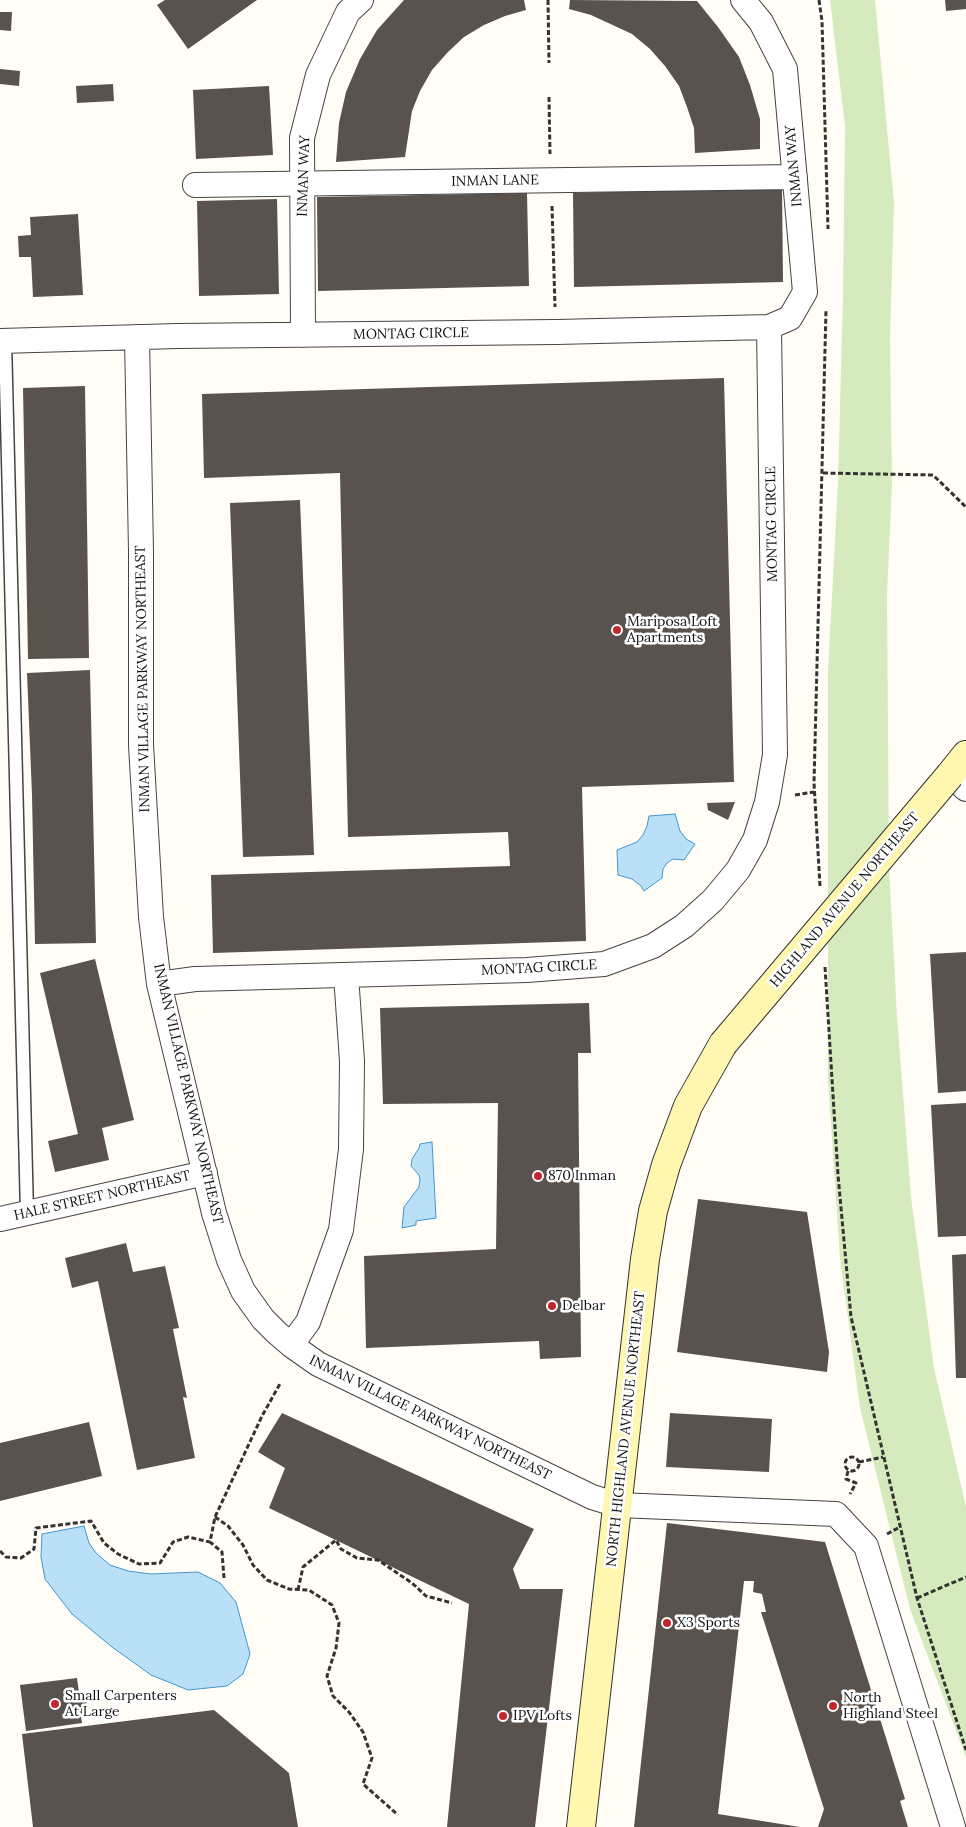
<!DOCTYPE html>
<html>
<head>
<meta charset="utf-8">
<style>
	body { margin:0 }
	canvas { display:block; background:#fffdf5 }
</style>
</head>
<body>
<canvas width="966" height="1827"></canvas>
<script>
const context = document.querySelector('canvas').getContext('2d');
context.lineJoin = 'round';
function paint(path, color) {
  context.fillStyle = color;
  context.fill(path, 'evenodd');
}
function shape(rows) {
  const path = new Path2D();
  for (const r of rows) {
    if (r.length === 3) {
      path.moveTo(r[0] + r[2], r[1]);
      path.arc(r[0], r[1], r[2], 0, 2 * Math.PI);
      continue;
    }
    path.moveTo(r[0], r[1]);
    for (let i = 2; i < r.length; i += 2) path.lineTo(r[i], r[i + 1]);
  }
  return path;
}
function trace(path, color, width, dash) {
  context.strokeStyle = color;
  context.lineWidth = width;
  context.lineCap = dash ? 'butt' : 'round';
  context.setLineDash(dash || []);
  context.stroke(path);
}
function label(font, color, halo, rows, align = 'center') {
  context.font = font + ' Lora,serif';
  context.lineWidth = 5;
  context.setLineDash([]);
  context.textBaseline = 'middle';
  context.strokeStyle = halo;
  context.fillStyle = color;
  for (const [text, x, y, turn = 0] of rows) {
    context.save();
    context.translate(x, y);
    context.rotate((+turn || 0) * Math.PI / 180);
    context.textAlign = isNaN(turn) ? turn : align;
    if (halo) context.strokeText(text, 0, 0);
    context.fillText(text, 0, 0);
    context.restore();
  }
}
paint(shape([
	[830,0,875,0,894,203,890,338,892,484,887,594,889,866,897,1017,911,1197,934,1368,966,1507,966,1757,910,1609,860,1408,840,1258,828,1080,828,671,838,483,843,296,845,126]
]), '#d5ebbd');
const water = shape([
	[675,814,680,831,686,839,695,844,684,860,673,859,667,863,663,869,662,878,644,891,641,886,632,879,618,875,617,850,637,842,643,835,647,826,649,816,675,814],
	[432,1142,436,1218,416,1221,416,1225,402,1228,404,1207,419,1187,420,1179,419,1175,411,1166,412,1159,419,1148,420,1144,432,1142],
	[84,1526,89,1543,96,1553,110,1565,128,1571,151,1574,198,1572,220,1583,236,1602,250,1654,243,1674,227,1686,188,1690,151,1675,112,1647,72,1614,45,1579,41,1557,42,1534,84,1526]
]);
paint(water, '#b9e0f7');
trace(water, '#3f96cf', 1);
paint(shape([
	[165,0,257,0,188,49,157,5],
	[404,0,524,0,526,10,505,16,484,25,464,37,448,52,432,70,420,91,412,111,405,157,336,162,339,123,346,92,360,59,377,30],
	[570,0,697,1,718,27,739,57,750,85,760,119,760,149,695,153,694,128,687,107,679,86,665,66,650,49,632,34,591,15,569,9],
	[945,0,966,0,966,9,946,11],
	[0,12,12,12,11,31,0,30],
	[0,69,20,71,19,86,0,84],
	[113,84,114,101,77,103,76,86],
	[269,86,273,155,196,159,193,90],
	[782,187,783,282,574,287,573,193],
	[527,193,529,286,318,291,317,197],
	[277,199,279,294,199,296,197,201],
	[78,214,83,295,33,297,31,257,19,257,18,236,31,235,30,217],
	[724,378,734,782,582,787,586,941,213,953,211,875,510,866,508,832,348,837,340,473,204,478,202,394],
	[85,386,89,658,28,659,23,388],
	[300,500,314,855,243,857,230,503],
	[90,670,96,943,35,944,32,795,27,673],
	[735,802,728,820,708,810,707,803],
	[966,952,966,1091,938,1093,930,954],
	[95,959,134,1120,102,1128,109,1160,55,1172,48,1141,78,1134,40,973],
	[589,1003,591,1053,578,1053,581,1357,540,1359,539,1341,366,1348,364,1256,496,1249,498,1103,383,1104,380,1008],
	[966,1103,966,1236,938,1237,931,1105],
	[698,1199,807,1212,829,1352,827,1372,677,1352],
	[126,1243,133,1272,165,1266,179,1328,173,1329,187,1398,183,1397,195,1458,137,1470,98,1281,72,1288,65,1258],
	[966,1254,966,1378,956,1378,952,1255],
	[282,1413,534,1529,513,1569,520,1589,563,1589,535,1827,447,1827,469,1604,269,1508,285,1468,258,1452],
	[670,1413,772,1419,769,1472,666,1467],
	[89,1422,102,1476,0,1501,0,1443],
	[667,1523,825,1542,905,1799,900,1801,908,1827,818,1827,824,1809,761,1612,766,1612,762,1594,753,1592,754,1581,744,1581,718,1814,800,1827,634,1827],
	[77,1678,79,1693,85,1693,88,1715,81,1716,82,1723,26,1731,20,1685],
	[214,1710,289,1773,298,1827,33,1827,22,1734]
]), '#5a524d');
const lane = shape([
	[5,341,27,1213]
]);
const street = shape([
	[743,0,761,22,785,69,805,292,790,318,769,327],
	[195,185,795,177],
	[303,335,302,138,318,75,348,12,361,0],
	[137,337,141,552,141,745,151,917,159,984,196,1137,214,1213,229,1260,243,1291,263,1319,277,1333,291,1345,318,1364,592,1497,618,1505,836,1514,866,1546,953,1827],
	[0,341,178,336,556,332,769,327,775,755,767,802,755,840,738,870,713,900,684,926,653,946,604,964,527,970,195,979,159,984],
	[950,775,966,789],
	[0,1219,205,1173],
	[291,1345,308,1322,341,1230,351,1149,352,1061,346,975]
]);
const secondary = shape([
	[950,775,966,755],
	[581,1827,645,1259,653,1211,666,1165,688,1106,723,1044]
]);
trace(lane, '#444', 15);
trace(street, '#444', 26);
trace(secondary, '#333', 30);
trace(shape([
	[548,0,549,63],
	[819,0,822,21,828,229],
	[549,97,550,154],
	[552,206,555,307],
	[823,473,933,475,966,507],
	[795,795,814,792],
	[820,886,814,783,826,310],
	[825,967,838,1175,851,1317,917,1598,966,1750],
	[852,1464,7],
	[859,1462,883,1457],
	[848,1471,846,1479,856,1483,850,1494],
	[215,1517,228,1526,243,1545,253,1565,267,1580,289,1589,309,1590,332,1605,339,1623,336,1648,327,1676,333,1696,349,1712,363,1732,372,1758,363,1784,398,1815],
	[887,1534,900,1527],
	[0,1551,6,1557,21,1558,34,1549,36,1528,91,1521,104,1543,118,1554,139,1564,160,1563,173,1542,188,1537,210,1542],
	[224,1578,222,1552,210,1542,215,1517,262,1416,281,1382],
	[298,1590,303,1567,336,1540,341,1549,357,1558,378,1560,412,1583,426,1596,452,1603],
	[917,1598,966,1577]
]), '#333', 3, [5, 2.5]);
trace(lane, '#fff', 12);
trace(street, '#fff', 24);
trace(secondary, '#fff6b0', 28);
const secondaryBridge = shape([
	[723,1044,950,775]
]);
trace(secondaryBridge, '#333', 30, []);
trace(secondaryBridge, '#fff6b0', 28);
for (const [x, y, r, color] of [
	[617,630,5,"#c4262e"],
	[538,1176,5,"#c4262e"],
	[552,1306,5,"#c4262e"],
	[667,1623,5,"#c4262e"],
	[55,1704,5,"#c4262e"],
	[833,1706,5,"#c4262e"],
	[503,1716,5,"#c4262e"]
]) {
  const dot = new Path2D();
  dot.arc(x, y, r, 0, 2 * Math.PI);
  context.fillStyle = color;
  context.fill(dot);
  trace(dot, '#fff', 2);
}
label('14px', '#111', '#fff', [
	["INMAN WAY",794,166,-95],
	["INMAN WAY",304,176,-88],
	["INMAN LANE",495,181,-1],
	["MONTAG CIRCLE",411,334,-1],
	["MONTAG CIRCLE",772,524,-91],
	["INMAN VILLAGE PARKWAY NORTHEAST",143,679,-91],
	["HIGHLAND AVENUE NORTHEAST",845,900,-50],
	["MONTAG CIRCLE",539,968,-3],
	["INMAN VILLAGE PARKWAY NORTHEAST",188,1094,77],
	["HALE STREET NORTHEAST",102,1196,-13],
	["INMAN VILLAGE PARKWAY NORTHEAST",430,1418,26],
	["NORTH HIGHLAND AVENUE NORTHEAST",626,1429,-84]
]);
label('14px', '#111', '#fff', [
	["Mariposa Loft",627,622],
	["Apartments",627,638],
	["870 Inman",548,1176],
	["Delbar",562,1306],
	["X3 Sports",677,1623],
	["Small Carpenters",65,1696],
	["At Large",65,1712],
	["North",843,1698],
	["Highland Steel",843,1714],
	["IPV Lofts",513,1716]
], 'left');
</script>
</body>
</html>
